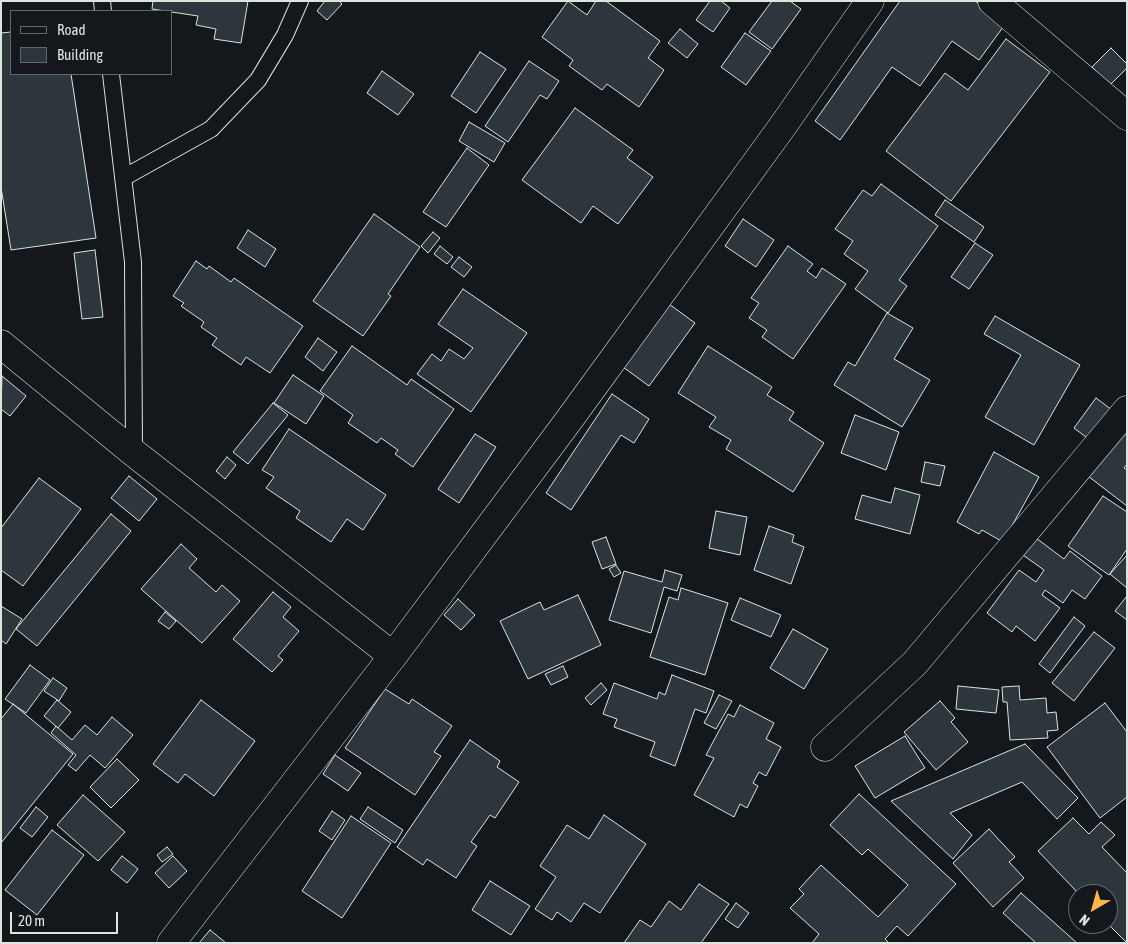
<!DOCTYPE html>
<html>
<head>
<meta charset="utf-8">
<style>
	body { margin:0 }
	#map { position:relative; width:1128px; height:944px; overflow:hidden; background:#14181c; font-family:"Asap Condensed",sans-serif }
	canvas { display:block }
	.frame { position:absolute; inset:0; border:2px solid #d8e6dc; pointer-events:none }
	.legend { position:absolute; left:10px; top:10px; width:162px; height:65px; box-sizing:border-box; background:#14181c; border:1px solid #626a69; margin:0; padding:6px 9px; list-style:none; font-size:15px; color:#d8e6dc }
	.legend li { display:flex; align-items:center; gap:10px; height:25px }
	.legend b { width:25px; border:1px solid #626a69 }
	.north { position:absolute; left:1068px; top:884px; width:50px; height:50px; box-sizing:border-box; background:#14181c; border:1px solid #626a69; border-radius:50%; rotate:218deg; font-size:14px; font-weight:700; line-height:20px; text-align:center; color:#d8e6dc }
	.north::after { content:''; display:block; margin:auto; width:18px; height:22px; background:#ffb74d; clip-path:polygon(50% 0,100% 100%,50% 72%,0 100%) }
	.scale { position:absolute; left:10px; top:912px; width:108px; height:22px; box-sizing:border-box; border:2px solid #d8e6dc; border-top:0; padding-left:6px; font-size:15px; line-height:18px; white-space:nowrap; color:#d8e6dc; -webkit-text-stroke:4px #14181c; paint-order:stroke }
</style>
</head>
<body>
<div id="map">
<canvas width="1128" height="944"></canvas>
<div class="frame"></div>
<ul class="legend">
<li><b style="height:6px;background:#14181c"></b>Road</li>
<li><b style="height:14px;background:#2c363c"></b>Building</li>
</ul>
<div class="north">N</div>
<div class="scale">20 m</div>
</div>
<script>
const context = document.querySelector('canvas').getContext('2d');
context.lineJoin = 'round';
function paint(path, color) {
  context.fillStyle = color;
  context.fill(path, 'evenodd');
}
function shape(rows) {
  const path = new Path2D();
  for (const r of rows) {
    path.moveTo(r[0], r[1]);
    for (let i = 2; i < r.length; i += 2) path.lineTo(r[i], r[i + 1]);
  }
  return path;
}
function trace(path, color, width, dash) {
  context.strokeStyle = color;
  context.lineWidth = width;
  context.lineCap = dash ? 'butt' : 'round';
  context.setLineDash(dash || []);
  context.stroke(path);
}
const building = shape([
	[153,1,248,1,241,43,214,39,216,29,196,25,198,16,152,9,153,1],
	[325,1,339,1,342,4,327,20,317,11,325,1],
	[568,1,587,15,596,1,606,1,660,41,648,58,664,70,639,107,607,84,602,90,569,66,573,60,542,37,568,1],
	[710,1,721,1,730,8,713,32,696,20,710,1],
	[772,1,790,1,801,9,772,49,749,32,772,1],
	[900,1,975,1,1006,23,979,60,952,41,920,86,892,67,840,140,815,121,900,1],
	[680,29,698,44,687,58,668,43,680,29],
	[11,32,11,74,71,74,96,238,11,250,1,187,1,33,11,32],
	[745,33,771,51,746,85,721,67,745,33],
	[1006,39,1050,72,951,201,886,151,945,73,968,90,1006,39],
	[1111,48,1127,64,1127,68,1110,85,1092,67,1111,48],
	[480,52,506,69,476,113,451,96,480,52],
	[529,61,559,81,547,99,540,95,508,142,485,126,529,61],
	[382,71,414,94,398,115,367,93,382,71],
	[575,108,633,150,627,158,653,177,618,224,593,206,581,223,522,180,575,108],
	[469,122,505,143,494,162,459,141,469,122],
	[467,148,489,165,446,227,423,212,467,148],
	[881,184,938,226,899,280,907,286,888,313,855,289,868,271,844,254,853,241,835,229,863,190,872,196,881,184],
	[945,200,984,227,974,242,935,215,945,200],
	[374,214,420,247,388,294,391,296,363,336,313,301,374,214],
	[743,219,774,240,756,267,725,246,743,219],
	[248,230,276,249,265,267,237,248,248,230],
	[433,232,440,238,428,253,421,246,433,232],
	[975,243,993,255,969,289,951,277,975,243],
	[440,246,453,257,447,264,434,254,440,246],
	[788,246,813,264,807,271,816,278,822,268,846,284,793,359,762,337,767,330,749,318,759,303,751,298,788,246],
	[95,250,103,317,82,319,74,253,95,250],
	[459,257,472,267,464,277,451,267,459,257],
	[196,261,207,269,209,266,231,282,234,278,303,326,270,373,246,357,241,365,212,345,217,338,201,327,204,322,181,306,184,303,173,296,196,261],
	[463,289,527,333,471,412,417,374,432,354,441,361,449,349,464,359,473,348,438,324,463,289],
	[669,304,695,323,649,386,623,367,669,304],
	[887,313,913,328,894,359,930,380,902,427,834,385,848,362,855,366,887,313],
	[995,316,1080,365,1034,445,985,417,1021,355,984,334,995,316],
	[318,338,337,352,323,371,305,357,318,338],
	[352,346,407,385,411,379,454,409,413,467,395,454,398,450,381,438,377,443,348,423,353,415,320,391,352,346],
	[708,346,772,387,767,395,794,412,789,420,824,443,793,492,726,449,731,440,709,427,716,417,678,393,708,346],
	[293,375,324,396,306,424,274,403,293,375],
	[2,376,26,396,10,416,1,409,2,376],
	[612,394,649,419,634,443,621,435,571,510,546,493,612,394],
	[1096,398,1116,413,1094,443,1074,428,1096,398],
	[273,403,288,415,248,464,233,452,273,403],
	[855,415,899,432,886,470,841,453,855,415],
	[1127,418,1127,464,1124,468,1127,470,1127,506,1084,473,1127,418],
	[289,429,386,495,363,530,347,519,331,542,296,518,300,511,266,488,274,477,262,470,289,429],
	[475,434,496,447,459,503,438,489,475,434],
	[994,452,1039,477,1003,542,982,530,979,534,957,522,994,452],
	[227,457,236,465,225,479,216,471,227,457],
	[925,462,945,466,940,486,921,482,925,462],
	[129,476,157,499,139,521,111,498,129,476],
	[39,478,81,509,23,586,1,570,1,528,39,478],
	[895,488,920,495,910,534,855,519,862,495,891,503,895,488],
	[1103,496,1127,512,1127,549,1109,575,1068,546,1103,496],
	[716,511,747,517,740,555,709,548,716,511],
	[111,514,131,531,37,646,16,629,111,514],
	[769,526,794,535,792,542,804,547,791,584,754,570,769,526],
	[606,537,616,564,602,569,592,542,606,537],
	[1036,538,1064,559,1070,551,1102,576,1085,599,1072,590,1063,603,1045,590,1042,595,1060,608,1035,641,1016,626,1012,632,987,613,1019,570,1036,582,1044,570,1023,555,1036,538],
	[181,544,197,559,189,568,216,592,222,585,240,601,202,643,141,589,181,544],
	[1127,555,1127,588,1110,574,1127,555],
	[616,565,621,573,614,577,609,569,616,565],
	[665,570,682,575,677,591,664,587,651,633,609,620,624,571,662,582,665,570],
	[681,588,728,603,705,675,650,657,669,597,678,600,681,588],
	[273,592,291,607,283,617,299,631,278,656,283,660,272,672,233,639,273,592],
	[578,595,601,645,528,679,500,621,540,602,544,610,578,595],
	[1127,596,1127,620,1115,611,1127,596],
	[740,598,781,615,771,637,731,620,740,598],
	[458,599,475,615,461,630,444,615,458,599],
	[1,606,22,619,6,644,1,640,1,606],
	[165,612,176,621,169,629,158,621,165,612],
	[1074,617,1085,626,1050,673,1039,664,1074,617],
	[793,629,828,649,804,689,770,668,793,629],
	[1094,632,1115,648,1074,701,1052,683,1094,632],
	[30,665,50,680,26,713,5,699,30,665],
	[563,666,568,677,551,685,545,674,563,666],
	[672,675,714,691,706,713,695,709,675,766,650,756,655,742,614,727,617,719,603,714,614,683,657,699,659,692,665,695,672,675],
	[53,678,67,688,59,701,44,691,53,678],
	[601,683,607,690,591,705,585,698,601,683],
	[958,686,999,690,996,713,956,709,958,686],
	[1019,686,1020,700,1046,698,1047,713,1056,712,1058,730,1047,731,1048,738,1010,740,1007,702,1003,702,1002,687,1019,686],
	[385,689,409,704,412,699,452,726,434,752,441,756,415,795,345,748,385,689],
	[719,695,732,701,716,729,704,723,719,695],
	[57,700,71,712,58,728,44,716,57,700],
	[201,700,255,741,214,796,185,774,178,783,153,764,201,700],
	[940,701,955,718,951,722,968,742,936,770,904,732,940,701],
	[1105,703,1127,732,1127,797,1100,818,1047,747,1105,703],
	[13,704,73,754,1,843,1,719,13,704],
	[740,705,774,723,766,739,781,747,766,776,759,772,753,783,758,786,747,808,740,804,734,817,694,795,714,758,706,755,728,714,734,717,740,705],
	[112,717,133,735,105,768,90,755,76,771,68,765,76,755,51,733,56,726,72,740,85,725,97,735,112,717],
	[905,736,925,768,875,798,855,766,905,736],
	[470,740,500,761,497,767,519,782,495,818,490,815,471,842,477,846,456,878,427,859,423,865,397,847,470,740],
	[1025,744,1078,798,1057,819,1022,782,950,813,972,835,953,859,891,801,1025,744],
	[335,755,361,773,348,791,323,774,335,755],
	[117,759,139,780,111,808,90,787,117,759],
	[859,794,956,884,908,936,897,926,885,939,889,943,812,943,819,934,790,908,804,894,799,889,821,865,878,917,908,885,868,849,862,855,830,825,859,794],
	[83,795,125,832,98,861,57,825,83,795],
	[36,807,48,817,32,837,20,828,36,807],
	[368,807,403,830,395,843,360,819,368,807],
	[332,811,345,820,332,840,319,831,332,811],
	[604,815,646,844,600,913,584,903,571,922,557,912,552,920,535,909,556,877,540,866,567,825,589,839,604,815],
	[351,816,391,843,342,918,302,891,351,816],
	[1073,818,1089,834,1101,822,1115,835,1102,847,1127,873,1127,943,1108,924,1108,894,1079,894,1038,851,1073,818],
	[989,829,1015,857,1009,862,1024,878,993,907,953,863,989,829],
	[52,830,84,855,37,915,5,890,52,830],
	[167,847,173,854,162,862,157,855,167,847],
	[122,856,138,869,127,883,111,870,122,856],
	[173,856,187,871,169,888,155,873,173,856],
	[490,881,530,906,511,935,472,910,490,881],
	[699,884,729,904,701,943,624,943,640,920,651,927,669,901,681,910,699,884],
	[1021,893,1077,943,1036,943,1003,913,1021,893],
	[736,903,749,913,738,928,725,919,736,903],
	[210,930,226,943,199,943,210,930]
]);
paint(building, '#2c363c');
trace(building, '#d8e6dc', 1);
const service = shape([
	[102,1,103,11],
	[111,74,133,262,134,453],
	[123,178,211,129,258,80,285,35,300,1]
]);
const minor = shape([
	[992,1,1127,116],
	[1,344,134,453,393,656],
	[825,747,915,663,1127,410],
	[171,943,393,656,569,420,782,127,870,1]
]);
trace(service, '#d8e6dc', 18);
trace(minor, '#d8e6dc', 29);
trace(service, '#14181c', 16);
trace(minor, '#14181c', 28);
</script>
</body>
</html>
